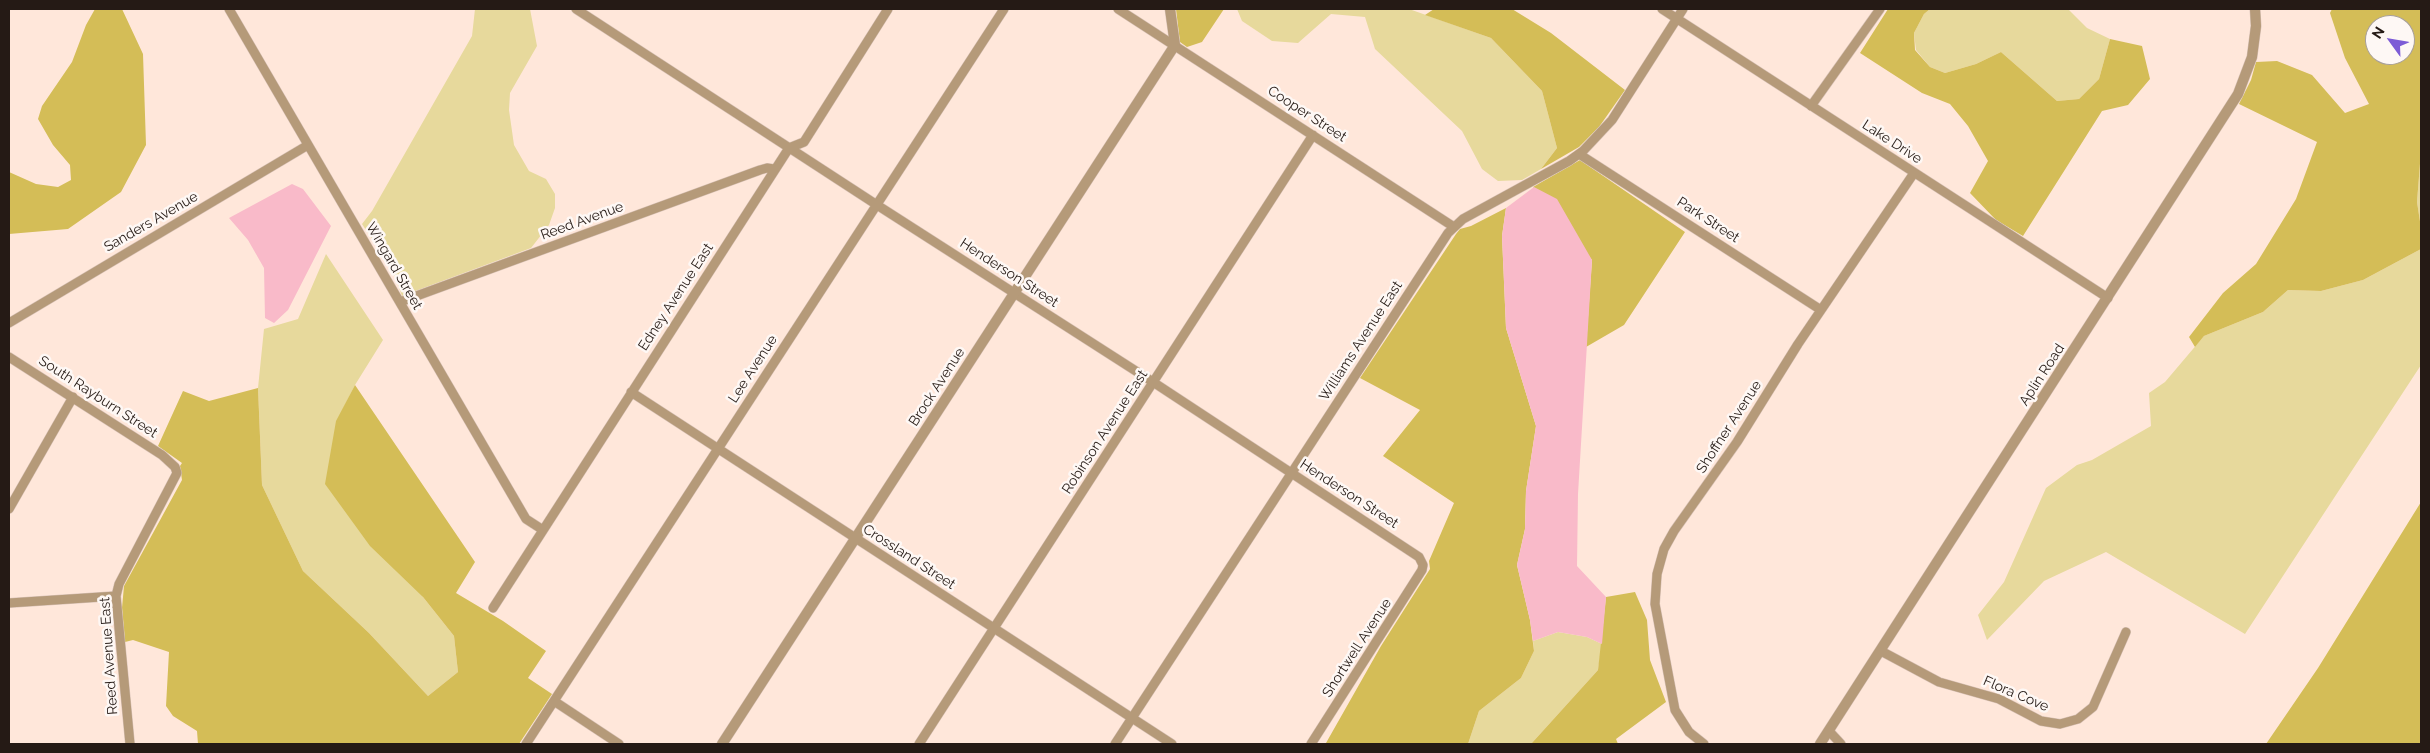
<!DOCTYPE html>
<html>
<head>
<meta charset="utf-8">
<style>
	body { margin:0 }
	#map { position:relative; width:2430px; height:753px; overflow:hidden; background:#ffe7da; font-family:Raleway,sans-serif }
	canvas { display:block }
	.frame { position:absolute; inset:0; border:10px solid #251a15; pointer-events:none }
	.north { position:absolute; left:2365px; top:15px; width:50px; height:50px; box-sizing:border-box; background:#fef8f5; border:1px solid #a79f9b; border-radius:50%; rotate:302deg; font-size:14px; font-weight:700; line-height:20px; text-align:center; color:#251a15 }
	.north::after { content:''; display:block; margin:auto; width:18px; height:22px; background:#7d5cd6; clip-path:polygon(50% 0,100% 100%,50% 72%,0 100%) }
</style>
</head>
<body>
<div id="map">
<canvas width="2430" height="753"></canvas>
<div class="frame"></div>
<div class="north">N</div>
</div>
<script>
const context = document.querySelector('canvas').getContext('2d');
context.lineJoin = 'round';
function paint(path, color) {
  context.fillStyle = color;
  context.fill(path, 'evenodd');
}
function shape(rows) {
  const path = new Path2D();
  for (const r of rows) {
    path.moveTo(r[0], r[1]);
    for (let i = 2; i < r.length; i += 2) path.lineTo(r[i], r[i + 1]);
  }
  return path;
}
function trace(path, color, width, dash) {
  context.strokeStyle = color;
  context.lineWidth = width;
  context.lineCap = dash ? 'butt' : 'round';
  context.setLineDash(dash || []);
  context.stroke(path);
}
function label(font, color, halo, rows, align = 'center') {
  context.font = font + ' Raleway,sans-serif';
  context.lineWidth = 5;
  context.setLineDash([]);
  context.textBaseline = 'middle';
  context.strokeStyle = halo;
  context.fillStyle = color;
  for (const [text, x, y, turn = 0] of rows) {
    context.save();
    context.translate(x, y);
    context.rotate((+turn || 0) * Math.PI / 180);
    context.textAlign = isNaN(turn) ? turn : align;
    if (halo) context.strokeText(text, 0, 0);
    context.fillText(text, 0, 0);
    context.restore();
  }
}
paint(shape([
	[475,9,530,9,537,46,510,93,509,110,514,145,529,171,546,179,555,194,555,208,549,225,531,248,402,296,393,271,362,224,372,211,472,36],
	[1237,9,1409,9,1491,38,1542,91,1557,148,1541,169,1522,180,1498,181,1482,169,1462,131,1375,49,1365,17,1331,14,1298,43,1272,41,1242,21],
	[1930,9,2068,9,2087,28,2110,39,2099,79,2079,99,2057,101,2001,52,1976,64,1945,73,1930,67,1916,50,1914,33,1924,14],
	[2421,151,2421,228,2417,202],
	[2421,249,2421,365,2245,634,2106,552,2044,581,1987,640,1978,615,2004,582,2046,488,2077,465,2092,460,2151,426,2149,393,2165,382,2204,336,2263,312,2288,290,2321,291,2363,280],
	[326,254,383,340,355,385,337,421,423,597,454,636,458,672,428,696,369,633,303,571,262,485,258,388,264,329,298,319],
	[1558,632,1587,637,1602,644,1598,670,1531,744,1468,744,1479,711,1521,678,1534,651,1533,641]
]), '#e7d99c');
paint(shape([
	[95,9,122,9,143,54,146,145,121,192,68,229,9,234,9,172,36,184,58,187,71,180,70,165,53,145,38,119,42,106,72,62,86,25],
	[1176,9,1224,9,1202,42,1187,47,1180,42],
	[1434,9,1512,9,1551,33,1625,90,1599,127,1579,147,1541,169,1557,148,1542,91,1491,38,1425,15],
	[1888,9,1930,9,1924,14,1914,33,1915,50,1930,67,1945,73,1976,64,2001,52,2057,101,2079,99,2099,79,2110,39,2142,46,2150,79,2128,105,2102,111,2023,236,1996,220,1970,193,1988,161,1968,126,1950,104,1922,93,1860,53],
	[2332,9,2421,9,2421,151,2417,202,2421,228,2421,249,2363,280,2321,291,2288,290,2263,312,2204,336,2195,347,2189,337,2223,293,2256,264,2296,199,2317,142,2239,104,2251,80,2256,62,2277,61,2312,75,2345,113,2369,104,2345,58,2330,13],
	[2375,25,2405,25,2405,55,2375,55],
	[1580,160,1685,232,1624,325,1586,347,1592,260,1533,187],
	[1506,208,1502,236,1506,328,1536,426,1526,491,1525,529,1517,565,1530,620,1534,651,1521,678,1479,711,1468,744,1328,744,1326,743,1381,646,1430,569,1429,561,1454,503,1383,456,1420,410,1360,378,1456,234,1460,229,1471,226],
	[355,385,475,562,456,593,503,621,546,651,528,678,552,694,519,744,198,744,197,731,173,716,166,706,169,652,133,640,125,642,122,608,124,586,182,480,180,466,182,463,158,446,183,391,209,401,258,388,262,485,303,571,369,633,428,696,458,672,454,636,423,597,370,546,325,484,336,421],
	[2421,502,2421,744,2266,744,2318,668],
	[1635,592,1647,620,1650,660,1666,702,1616,739,1618,744,1531,744,1598,670,1606,597]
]), '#d4bd57');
paint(shape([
	[292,184,303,189,331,226,288,310,274,323,265,318,264,268,248,240,229,218],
	[1534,187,1557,199,1592,260,1578,494,1577,566,1606,597,1602,644,1587,637,1558,632,1533,641,1530,620,1517,565,1525,529,1526,491,1536,426,1506,328,1502,236,1506,208]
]), '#f9bac9');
const minor = shape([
	[229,9,526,519,543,530],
	[576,9,877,205,1153,382,1419,557,1423,565,1422,570,1311,744],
	[1118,9,1454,227],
	[1662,9,2108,298],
	[1811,106,1880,9],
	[1579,154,1821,310],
	[400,302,760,170,767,168,774,169],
	[9,323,308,145],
	[9,357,162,455,175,467,177,473,119,584,116,596,130,744],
	[631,392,1172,744],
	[9,509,73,397],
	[9,603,116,596],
	[493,608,789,148,804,142,888,9],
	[1881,651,1939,682,1999,699,2041,721,2060,724,2078,719,2093,707,2126,632],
	[554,701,619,744],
	[1829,731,1841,744],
	[526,744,1004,9],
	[919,744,1313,135],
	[1115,744,1448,233,1463,219,1569,161,1583,151,1612,120,1683,9],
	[1704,744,1689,732,1675,710,1655,604,1657,574,1664,549,1674,531,1737,442,1798,344,1914,173]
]);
const tertiary = shape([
	[722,744,1175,45,1170,9],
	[1820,744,2238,94,2252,57,2256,26,2255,9]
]);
trace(minor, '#d8c2b7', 10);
trace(tertiary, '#d8c2b7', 11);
trace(minor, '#b59a79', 9);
trace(tertiary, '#b59a79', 10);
label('14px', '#251a15', '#fef8f5', [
	["Cooper Street",1307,114,33],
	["Lake Drive",1892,142,33],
	["Park Street",1708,220,33],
	["Reed Avenue",582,221,-20],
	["Sanders Avenue",151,222,-30],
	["Wingard Street",394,266,60],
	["Henderson Street",1009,273,33],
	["Edney Avenue East",676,297,-57],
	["Williams Avenue East",1361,341,-57],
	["Lee Avenue",753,369,-57],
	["Aplin Road",2042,375,-57],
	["Brock Avenue",937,387,-57],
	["South Rayburn Street",98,397,33],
	["Shoffner Avenue",1729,427,-57],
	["Robinson Avenue East",1105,432,-57],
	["Henderson Street",1349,494,33],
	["Crossland Street",909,557,33],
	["Shortwell Avenue",1357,648,-57],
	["Reed Avenue East",109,656,-94],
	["Flora Cove",2016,694,23]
]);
</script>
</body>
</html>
